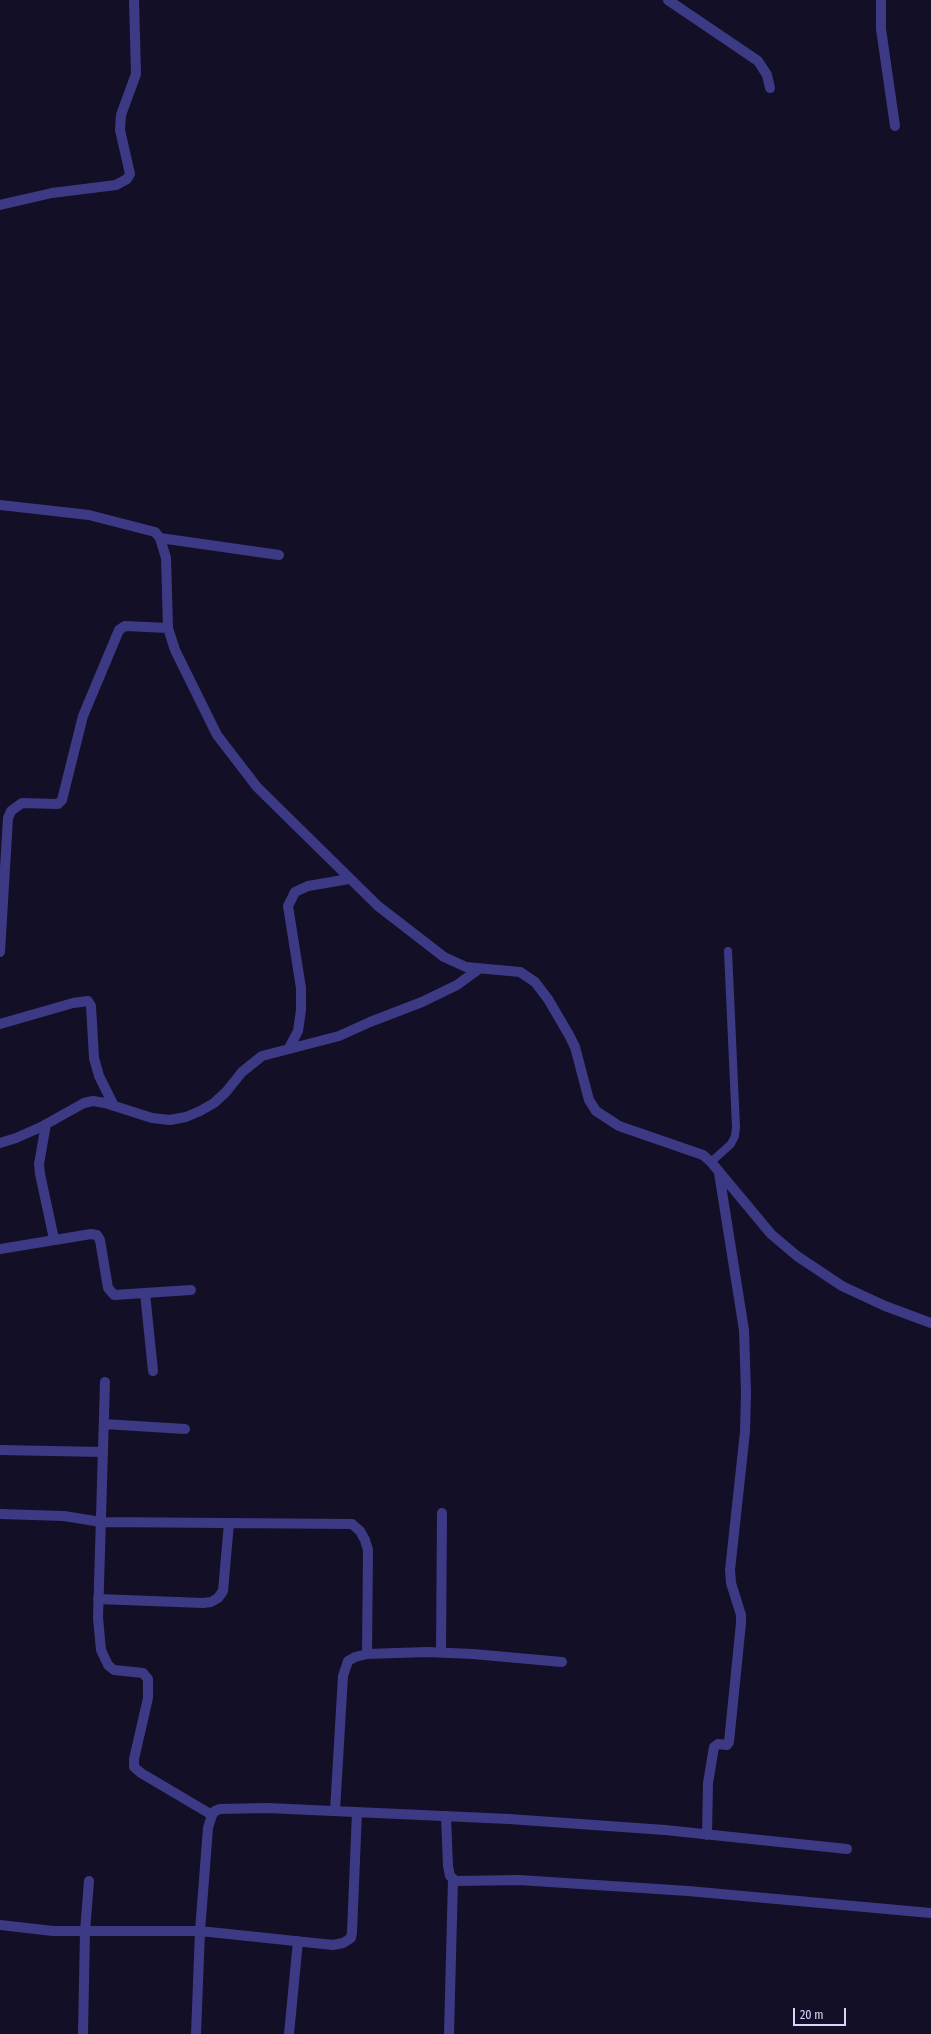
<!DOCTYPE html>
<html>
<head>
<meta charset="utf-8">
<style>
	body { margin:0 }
	#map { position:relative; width:931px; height:2034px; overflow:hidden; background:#130f26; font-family:"Fira Sans Condensed",sans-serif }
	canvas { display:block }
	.scale { position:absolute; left:793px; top:2008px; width:53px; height:18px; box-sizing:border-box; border:2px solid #d9d4ff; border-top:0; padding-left:5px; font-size:12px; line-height:14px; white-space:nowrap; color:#d9d4ff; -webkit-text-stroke:3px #130f26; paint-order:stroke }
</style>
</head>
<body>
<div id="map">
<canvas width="931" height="2034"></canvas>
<div class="scale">20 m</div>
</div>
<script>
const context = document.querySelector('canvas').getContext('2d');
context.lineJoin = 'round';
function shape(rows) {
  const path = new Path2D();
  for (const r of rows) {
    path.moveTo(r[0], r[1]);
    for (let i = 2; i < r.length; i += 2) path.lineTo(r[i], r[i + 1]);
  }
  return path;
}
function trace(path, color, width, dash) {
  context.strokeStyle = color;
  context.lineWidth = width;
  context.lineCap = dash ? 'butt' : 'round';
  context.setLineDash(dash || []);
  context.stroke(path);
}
trace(shape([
	[711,1162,731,1144,735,1136,736,1127,728,951]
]), '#3d3a85', 8);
trace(shape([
	[668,0,758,61,767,75,770,88],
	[881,0,881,29,895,126],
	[0,205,52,193,116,185,127,179,130,174,120,130,121,115,136,74,134,0],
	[0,505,89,515,155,532,160,538,166,558,168,628,175,650,217,735,257,787,378,906,444,957,466,967,520,972,535,982,548,999,569,1035,575,1047,589,1100,596,1111,619,1126,703,1155,711,1162,771,1234,797,1256,842,1286,885,1306,931,1323],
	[160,538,279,555],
	[0,952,8,818,11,811,22,803,58,804,62,800,83,716,119,630,125,626,168,628],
	[0,1024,73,1003,88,1001,91,1006,94,1058,99,1076,114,1106],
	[289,1048,298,1031,301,1010,301,988,288,906,295,892,308,886,349,879],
	[46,1124,39,1164,40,1174,54,1239],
	[0,1143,16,1138,41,1127,84,1103,93,1101,105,1103,152,1118,170,1120,186,1117,200,1111,214,1103,226,1092,242,1072,262,1056,339,1036,370,1022,422,1002,457,985,479,969],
	[0,1249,91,1234,97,1235,100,1240,108,1288,114,1295,191,1290],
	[145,1293,153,1371],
	[105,1382,98,1618,101,1650,108,1665,114,1670,143,1673,148,1679,148,1698,134,1759,134,1767,141,1773,212,1815],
	[104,1424,185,1429],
	[0,1450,103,1452],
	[0,1514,64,1516,101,1522,352,1524,360,1531,365,1540,368,1550,367,1654],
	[98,1599,203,1603,211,1602,218,1598,223,1591,229,1523],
	[441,1652,442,1513],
	[335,1811,343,1676,348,1661,355,1657,367,1654,427,1652,473,1654,562,1662],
	[446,1816,448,1866,450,1876,456,1881,519,1880,688,1891,931,1913],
	[707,1835,708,1783,714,1747,718,1744,727,1745,729,1742,741,1623,741,1615,731,1583,730,1570,745,1432,746,1392,744,1330,719,1173],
	[0,1925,53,1931,200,1931,333,1945,343,1943,351,1938,352,1932,357,1812],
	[83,2034,85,1931,89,1881],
	[196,2034,200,1931,208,1828,212,1815,215,1811,220,1809,267,1808,509,1819,665,1830,847,1849],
	[289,2034,298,1941],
	[449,2034,453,1879]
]), '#3d3a85', 10);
</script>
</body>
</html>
